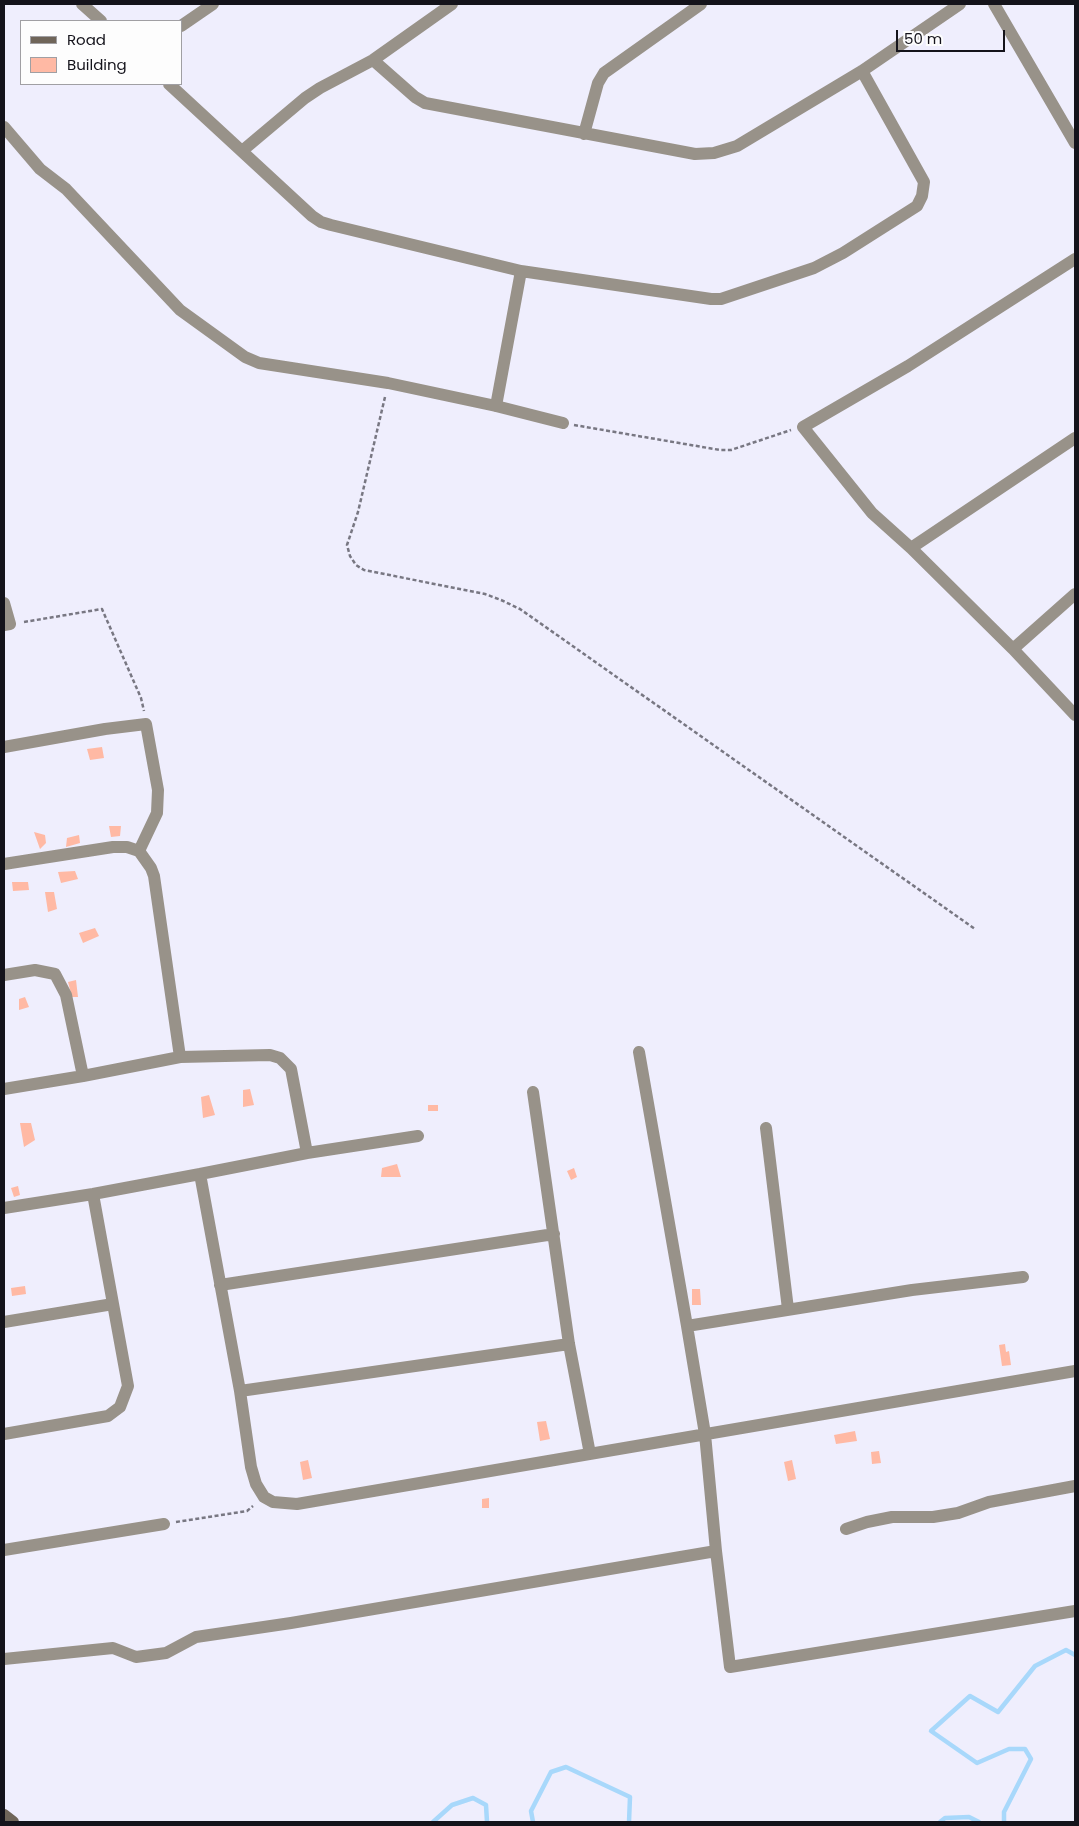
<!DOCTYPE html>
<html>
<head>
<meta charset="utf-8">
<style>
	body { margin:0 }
	#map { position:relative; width:1079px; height:1826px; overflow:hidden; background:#efeefd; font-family:Poppins,sans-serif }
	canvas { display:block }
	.frame { position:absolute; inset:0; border:5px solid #14131b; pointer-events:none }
	.legend { position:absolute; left:20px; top:20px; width:162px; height:65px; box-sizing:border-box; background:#fdfdfd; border:1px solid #a09fa3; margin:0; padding:6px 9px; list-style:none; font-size:15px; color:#14131b }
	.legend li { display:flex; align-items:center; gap:10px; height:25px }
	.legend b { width:25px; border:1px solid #a09fa3 }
	.scale { position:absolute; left:896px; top:30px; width:109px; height:22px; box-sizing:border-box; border:2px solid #14131b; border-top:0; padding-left:6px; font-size:15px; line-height:18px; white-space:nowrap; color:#14131b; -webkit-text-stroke:4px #fdfdfd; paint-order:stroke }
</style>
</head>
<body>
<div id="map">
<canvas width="1079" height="1826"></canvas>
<div class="frame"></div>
<ul class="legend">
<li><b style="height:6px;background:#6f6559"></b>Road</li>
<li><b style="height:14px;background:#ffb9a4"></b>Building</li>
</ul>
<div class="scale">50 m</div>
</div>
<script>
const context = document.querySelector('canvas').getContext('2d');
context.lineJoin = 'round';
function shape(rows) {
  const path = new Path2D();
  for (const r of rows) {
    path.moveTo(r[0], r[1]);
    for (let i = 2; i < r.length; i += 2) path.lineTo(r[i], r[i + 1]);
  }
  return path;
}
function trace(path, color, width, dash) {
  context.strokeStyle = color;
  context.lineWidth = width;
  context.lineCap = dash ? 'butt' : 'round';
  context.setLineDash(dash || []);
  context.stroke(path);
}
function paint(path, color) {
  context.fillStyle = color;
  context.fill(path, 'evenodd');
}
trace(shape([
	[433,1822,452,1805,473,1798,486,1805,487,1822],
	[533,1822,531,1811,551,1772,566,1767,630,1797,629,1822],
	[940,1822,945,1818,969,1817,979,1822],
	[1004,1822,1004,1812,1031,1759,1025,1749,1009,1749,977,1763,931,1731,970,1696,998,1712,1035,1666,1066,1650,1075,1655]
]), '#a8d8fb', 4.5);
paint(shape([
	[102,747,104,758,90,760,87,749],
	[109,826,121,826,120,836,111,837],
	[34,832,45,835,46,843,40,849],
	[79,835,80,843,66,847,67,838],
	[75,871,78,879,61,883,58,872],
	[12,882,28,882,29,890,13,891],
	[45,892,54,892,57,909,48,912],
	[95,928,99,936,83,943,79,933],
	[76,980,78,997,72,997,68,982],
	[25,997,29,1007,19,1010,19,999],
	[250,1089,254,1105,243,1107,243,1090],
	[209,1095,215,1115,203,1118,201,1097],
	[428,1105,438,1105,438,1111,428,1111],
	[20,1123,31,1123,35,1140,24,1147],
	[397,1164,401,1177,381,1177,382,1168],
	[574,1168,577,1177,571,1180,567,1171],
	[18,1186,20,1195,14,1197,11,1188],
	[25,1286,26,1294,12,1296,11,1288],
	[692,1289,700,1289,701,1305,692,1305],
	[1005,1344,1006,1352,1009,1351,1011,1365,1002,1366,999,1345],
	[546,1421,550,1439,540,1441,537,1422],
	[855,1431,857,1441,836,1444,834,1435],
	[879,1451,881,1463,872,1464,871,1452],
	[308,1460,312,1478,303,1480,300,1462],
	[792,1460,796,1479,788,1481,784,1462],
	[489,1498,489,1508,482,1508,482,1499]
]), '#ffb9a4');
trace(shape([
	[385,397,358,512,347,545,350,556,356,565,364,570,485,594,501,600,520,609,975,929],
	[574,425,720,450,731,450,791,430],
	[24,622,102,609,141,698,144,711],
	[176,1522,247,1511,253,1506]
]), '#787782', 2.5, [4, 2.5]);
trace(shape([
	[82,4,101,21],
	[994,4,1075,143],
	[181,26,213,4],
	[373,60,415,97,425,103,695,154,714,153,737,146,862,71,960,4],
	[169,84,312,216,321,222,331,225,521,271,711,299,721,299,814,268,843,253,917,206,922,196,924,182,862,71],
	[4,127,40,169,66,189,180,310,245,357,259,363,388,383,496,406,563,423],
	[584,134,598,83,604,73,701,4],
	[242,151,305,98,320,88,373,60,452,4],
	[1075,259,908,366,803,427,872,513,911,548,1013,649,1075,715],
	[496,406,521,271],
	[911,548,1075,438],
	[4,603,10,624,4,625],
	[1013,649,1075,594],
	[4,747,105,729,146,724,158,790,157,813,139,851],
	[4,864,113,847,127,847,139,851,151,868,154,876,180,1057],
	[4,975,35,970,55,974,66,995,83,1076],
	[639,1052,687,1326],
	[4,1089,83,1076,180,1057,270,1055,280,1058,291,1069,307,1153],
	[533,1092,569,1344,590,1454],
	[766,1128,788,1309],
	[200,1174,307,1153,418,1136],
	[4,1208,93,1194,200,1174,240,1391,251,1467,256,1484,264,1497,273,1502,297,1504,1075,1371],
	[220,1285,554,1234],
	[4,1322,113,1304],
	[240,1391,569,1344],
	[4,1434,108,1416,120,1407,128,1386,93,1194],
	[846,1529,867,1522,892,1517,933,1517,958,1513,989,1502,1075,1486],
	[4,1550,164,1524],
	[716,1551,730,1667,1075,1611],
	[4,1659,113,1648,136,1657,166,1653,196,1637,291,1623,716,1551,705,1434,687,1326,912,1290,1023,1277]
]), '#989289', 12);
trace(shape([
	[4,1815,13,1822]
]), '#6f6559', 12);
</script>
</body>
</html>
